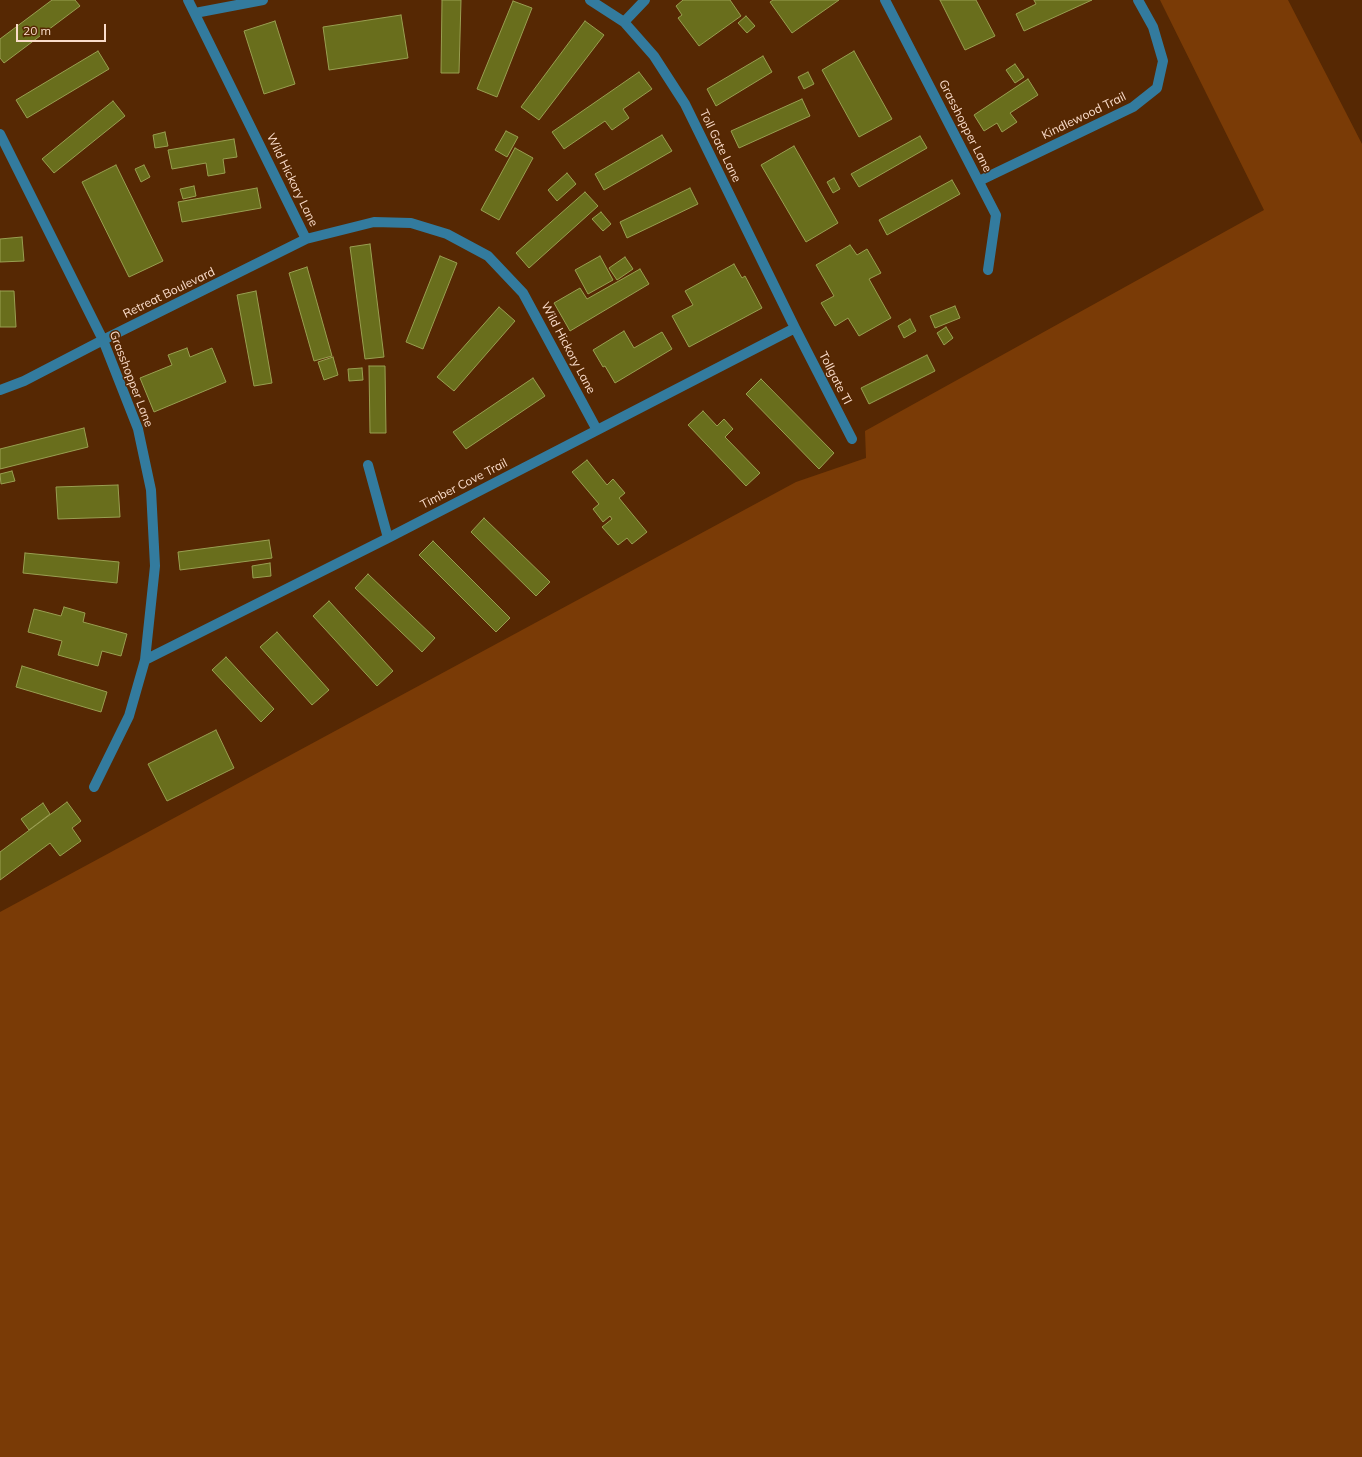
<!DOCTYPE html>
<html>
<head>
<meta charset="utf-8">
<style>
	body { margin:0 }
	#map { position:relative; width:1362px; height:1457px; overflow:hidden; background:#562803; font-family:Mulish,sans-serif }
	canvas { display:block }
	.scale { position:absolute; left:16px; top:24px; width:90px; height:18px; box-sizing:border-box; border:2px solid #fadcca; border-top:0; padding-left:5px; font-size:12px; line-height:14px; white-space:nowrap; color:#fadcca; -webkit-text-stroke:3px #562803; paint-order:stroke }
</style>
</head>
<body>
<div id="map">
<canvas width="1362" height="1457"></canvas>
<div class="scale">20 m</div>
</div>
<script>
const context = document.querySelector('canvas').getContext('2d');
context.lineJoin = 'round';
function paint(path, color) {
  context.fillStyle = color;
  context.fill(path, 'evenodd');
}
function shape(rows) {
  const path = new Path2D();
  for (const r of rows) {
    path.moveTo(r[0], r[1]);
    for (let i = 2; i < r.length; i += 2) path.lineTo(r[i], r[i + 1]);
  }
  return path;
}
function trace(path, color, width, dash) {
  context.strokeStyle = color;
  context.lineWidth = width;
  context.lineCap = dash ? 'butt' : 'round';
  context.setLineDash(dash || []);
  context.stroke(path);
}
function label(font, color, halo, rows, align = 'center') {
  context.font = font + ' Mulish,sans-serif';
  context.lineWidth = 3;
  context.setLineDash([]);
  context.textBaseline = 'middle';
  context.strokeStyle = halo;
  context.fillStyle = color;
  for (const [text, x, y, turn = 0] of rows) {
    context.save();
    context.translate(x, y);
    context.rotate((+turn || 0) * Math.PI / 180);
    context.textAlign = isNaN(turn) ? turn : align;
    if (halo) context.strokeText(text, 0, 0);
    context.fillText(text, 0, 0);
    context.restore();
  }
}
paint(shape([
	[1160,0,1288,0,1362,144,1362,1457,0,1457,0,912,796,482,866,458,865,431,1264,210]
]), '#7a3b06');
const building = shape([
	[52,0,75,0,80,6,4,63,0,58,0,39,52,0],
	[442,0,461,0,459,73,441,73,442,0],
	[683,0,730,0,741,16,699,46,678,18,682,15,676,6,683,0],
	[773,0,839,0,792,33,770,2,773,0],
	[940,0,976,0,995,36,965,50,940,0],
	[1034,0,1092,0,1024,31,1016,14,1036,4,1034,0],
	[513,1,532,8,497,97,477,89,513,1],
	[401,15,408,58,329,70,323,27,401,15],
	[746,16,755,26,747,33,738,23,746,16],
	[275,21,295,84,264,94,244,31,275,21],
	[585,21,604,35,539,120,521,107,585,21],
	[98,51,109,69,27,118,16,100,98,51],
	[854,51,892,119,859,137,822,70,854,51],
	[763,56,772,72,716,106,707,89,763,56],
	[1015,64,1024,77,1015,83,1006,70,1015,64],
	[639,72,652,89,623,109,629,118,612,130,605,121,564,149,552,132,639,72],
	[808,72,814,84,804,89,798,77,808,72],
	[1028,79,1038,95,1010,113,1017,122,1002,132,997,123,984,131,974,115,1028,79],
	[802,99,810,116,739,148,731,131,802,99],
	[113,101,125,116,54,173,42,159,113,101],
	[506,131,518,137,507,157,495,150,506,131],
	[165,132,168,146,155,148,153,135,165,132],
	[662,135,672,151,604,190,595,174,662,135],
	[920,136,927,148,859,187,851,174,920,136],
	[234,139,237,157,223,159,225,173,208,176,206,163,172,169,168,150,234,139],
	[794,146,838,223,806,242,761,165,794,146],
	[515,148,533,158,499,220,481,210,515,148],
	[116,165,163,261,129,277,82,182,116,165],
	[144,165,150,177,141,182,135,169,144,165],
	[567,173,576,184,557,201,548,190,567,173],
	[834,178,840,189,833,193,827,182,834,178],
	[952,180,960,194,887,235,879,220,952,180],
	[194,186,196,196,183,199,180,189,194,186],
	[257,188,261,208,182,222,178,202,257,188],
	[690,188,698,204,627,238,620,222,690,188],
	[585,192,598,206,529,268,516,253,585,192],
	[601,212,611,224,603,231,592,219,601,212],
	[22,237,24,261,0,262,0,239,22,237],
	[370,244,384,357,365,359,350,247,370,244],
	[850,245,857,255,867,249,881,273,869,279,891,318,859,336,848,318,835,326,821,303,834,296,816,265,850,245],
	[440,256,457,263,423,349,406,342,440,256],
	[600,256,613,280,588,294,575,270,600,256],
	[625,257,633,269,617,280,609,268,625,257],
	[734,264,742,278,745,276,762,308,689,347,672,316,693,305,685,291,734,264],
	[307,267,332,356,314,361,289,273,307,267],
	[640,269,649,284,570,331,554,303,580,288,587,299,640,269],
	[0,291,14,291,16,327,0,327,0,291],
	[256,291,272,383,254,386,237,295,256,291],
	[955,306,960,318,935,328,930,316,955,306],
	[499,307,515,321,454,391,437,377,499,307],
	[910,319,916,331,904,338,898,326,910,319],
	[946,327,953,338,944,345,937,333,946,327],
	[624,331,634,348,662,332,672,349,615,383,605,366,603,367,593,350,624,331],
	[187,348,190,357,212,348,226,382,154,412,140,378,172,365,168,355,187,348],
	[927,355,935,371,869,404,861,388,927,355],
	[333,357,338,375,324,380,318,362,333,357],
	[369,366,385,366,386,433,370,433,369,366],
	[362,368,363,380,349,381,348,369,362,368],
	[533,378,545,396,466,449,453,432,533,378],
	[761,379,834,453,819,469,746,394,761,379],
	[703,411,717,426,724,419,733,429,725,437,760,473,746,486,688,425,703,411],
	[84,428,88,447,0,469,0,449,84,428],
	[587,460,607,485,613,479,625,493,619,498,647,532,632,544,627,538,618,545,602,527,612,519,610,516,603,522,593,509,599,504,572,472,587,460],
	[12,471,15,481,1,484,0,474,12,471],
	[118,485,120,517,58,519,56,487,118,485],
	[484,518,550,582,536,596,471,532,484,518],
	[269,540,272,558,180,570,178,552,269,540],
	[433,541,510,618,496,632,419,555,433,541],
	[25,553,119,562,117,583,23,573,25,553],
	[270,563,271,576,253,578,252,566,270,563],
	[368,574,435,638,422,652,355,588,368,574],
	[329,601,393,671,377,686,313,616,329,601],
	[64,607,85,613,83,622,127,634,121,656,102,651,98,666,58,655,62,641,28,632,34,609,61,616,64,607],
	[277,632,329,690,312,705,260,647,277,632],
	[226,657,274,709,261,722,212,670,226,657],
	[22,666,107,692,101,712,16,687,22,666],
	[216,730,234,768,167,801,148,764,216,730],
	[67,802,81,821,72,828,81,841,60,856,50,843,0,880,0,852,67,802],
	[43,803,50,814,29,830,21,819,43,803]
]);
paint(building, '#696e1c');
trace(building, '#999f51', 1);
trace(shape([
	[188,0,306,239],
	[590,0,624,22,654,56,685,104,795,328,852,439],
	[885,0,996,215,988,270],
	[195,13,263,0],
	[624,22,645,0],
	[0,134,103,340,138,429,151,490,155,566,145,660,129,716,94,787],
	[979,181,1133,107,1157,88,1163,61,1153,27,1138,0],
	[0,390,24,381,103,340,306,239,374,222,411,223,447,234,488,256,523,293,597,430],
	[368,465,388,538],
	[145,660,388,538,795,328]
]), '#337b9e', 10);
label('12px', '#fadcca', '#562803', [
	["Kindlewood Trail",1084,116,-26],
	["Grasshopper Lane",965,126,63],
	["Toll Gate Lane",720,146,64],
	["Wild Hickory Lane",292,180,64],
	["Retreat Boulevard",169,293,-26],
	["Wild Hickory Lane",568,348,62],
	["Tollgate Tl",835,378,63],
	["Grasshopper Lane",131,379,69],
	["Timber Cove Trail",464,484,-27]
]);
</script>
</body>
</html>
